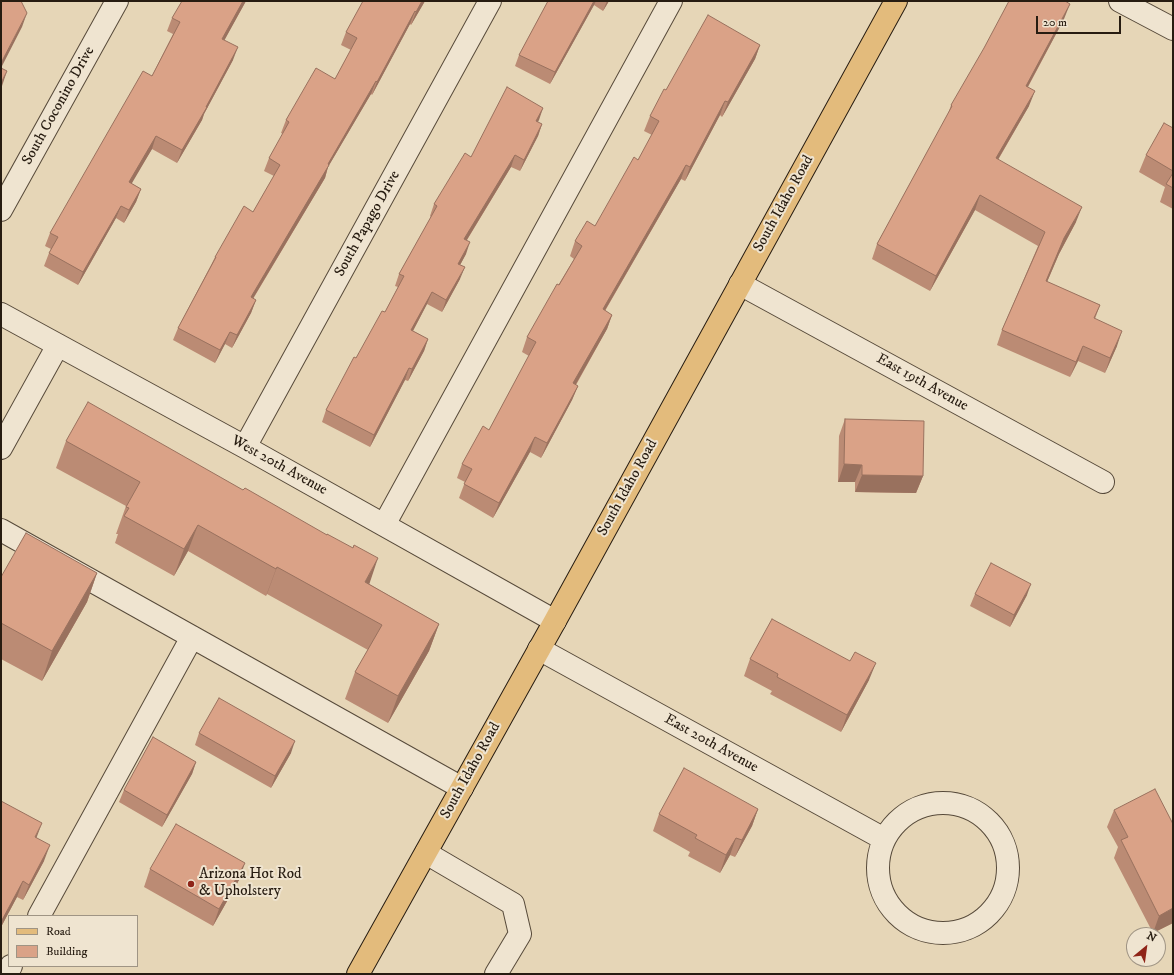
<!DOCTYPE html>
<html>
<head>
<meta charset="utf-8">
<style>
	body { margin:0 }
	#map { position:relative; width:1174px; height:975px; overflow:hidden; background:#e6d6b7; font-family:"IM FELL DW Pica",serif }
	canvas { display:block }
	.frame { position:absolute; inset:0; border:2px solid #271c11; pointer-events:none }
	.legend { position:absolute; left:8px; top:915px; width:130px; height:52px; box-sizing:border-box; background:#efe4d0; border:1px solid #9f9484; margin:0; padding:5px 7px; list-style:none; font-size:12px; color:#271c11 }
	.legend li { display:flex; align-items:center; gap:8px; height:20px }
	.legend b { width:20px; border:1px solid #9f9484 }
	.north { position:absolute; left:1126px; top:927px; width:40px; height:40px; box-sizing:border-box; background:#efe4d0; border:1px solid #9f9484; border-radius:50%; rotate:29deg; font-size:11px; font-weight:700; line-height:16px; text-align:center; color:#271c11 }
	.north::after { content:''; display:block; margin:auto; width:14px; height:18px; background:#8f2418; clip-path:polygon(50% 0,100% 100%,50% 72%,0 100%) }
	.scale { position:absolute; left:1036px; top:16px; width:85px; height:18px; box-sizing:border-box; border:2px solid #271c11; border-top:0; padding-left:5px; font-size:12px; line-height:14px; white-space:nowrap; color:#271c11; -webkit-text-stroke:3px #efe4d0; paint-order:stroke }
</style>
</head>
<body>
<div id="map">
<canvas width="1174" height="975"></canvas>
<div class="frame"></div>
<ul class="legend">
<li><b style="height:5px;background:#e3bb7c"></b>Road</li>
<li><b style="height:11px;background:#daa287"></b>Building</li>
</ul>
<div class="north">N</div>
<div class="scale">20 m</div>
</div>
<script>
const context = document.querySelector('canvas').getContext('2d');
context.lineJoin = 'round';
function shape(rows) {
  const path = new Path2D();
  for (const r of rows) {
    if (r.length === 3) {
      path.moveTo(r[0] + r[2], r[1]);
      path.arc(r[0], r[1], r[2], 0, 2 * Math.PI);
      continue;
    }
    path.moveTo(r[0], r[1]);
    for (let i = 2; i < r.length; i += 2) path.lineTo(r[i], r[i + 1]);
  }
  return path;
}
function trace(path, color, width, dash) {
  context.strokeStyle = color;
  context.lineWidth = width;
  context.lineCap = dash ? 'butt' : 'round';
  context.setLineDash(dash || []);
  context.stroke(path);
}
function paint(path, color) {
  context.fillStyle = color;
  context.fill(path, 'evenodd');
}
function label(font, color, halo, rows, align = 'center') {
  context.font = font + ' "IM FELL DW Pica",serif';
  context.lineWidth = 4;
  context.setLineDash([]);
  context.textBaseline = 'middle';
  context.strokeStyle = halo;
  context.fillStyle = color;
  for (const [text, x, y, turn = 0] of rows) {
    context.save();
    context.translate(x, y);
    context.rotate((+turn || 0) * Math.PI / 180);
    context.textAlign = isNaN(turn) ? turn : align;
    if (halo) context.strokeText(text, 0, 0);
    context.fillText(text, 0, 0);
    context.restore();
  }
}
const minor = shape([
	[1120,1,1173,29],
	[1,210,117,1],
	[740,284,1103,482],
	[1,314,245,447,555,621],
	[245,447,490,1],
	[1,448,58,345],
	[384,525,671,1],
	[1,530,462,788],
	[539,649,884,839],
	[943,868,65],
	[426,853,513,904,520,934,496,974],
	[39,916,192,637],
	[7,974,11,966]
]);
const major = shape([
	[358,974,555,621,896,1]
]);
trace(minor, '#574a3a', 24);
trace(major, '#271c11', 24);
trace(minor, '#efe4d0', 22);
trace(major, '#e3bb7c', 22);
paint(shape([
	[246,1,224,40,233,60,204,114,202,120,177,163,152,149,131,183,141,189,136,202,124,223,116,218,78,285,44,266,49,253,51,249,45,246,50,233,152,76,173,34,167,31,172,18],
	[425,1,411,25,410,24,372,95,371,94,328,167,325,178,253,299,256,300,251,313,232,348,225,344,215,363,173,340,178,328,211,265,215,257,253,212,274,176,264,171,269,158,283,134,281,133,286,120,335,79,351,50,341,45,346,32],
	[548,1,609,1,603,11,594,5,550,84,515,66,519,55],
	[1064,19,1028,87,1029,106,998,160,1076,222,1059,254,1047,282,1100,305,1095,319,1117,346,1105,373,1078,361,1070,377,997,345,1002,330,1038,246,975,210,930,291,872,259,877,244,948,114,951,105],
	[760,45,755,59,722,117,720,115,685,181,681,179,605,311,612,315,607,329,576,385,578,386,572,400,541,458,530,452,493,518,459,498,465,482,457,478,462,464,489,430,529,356,522,352,527,337,574,259,570,256,575,241,595,226,638,160,652,135,644,131,650,116,666,90],
	[543,108,537,122,542,124,538,136,520,171,511,167,467,240,466,254,460,265,460,279,442,312,427,304,413,331,428,339,424,351,408,381,405,380,370,447,322,422,326,410,356,358,385,312,398,287,395,286,399,274,431,217,430,216,434,204,471,157],
	[1173,128,1173,209,1160,202,1165,187,1139,172,1146,155],
	[845,419,923,476,916,493,855,492,855,482,838,482,839,436],
	[66,441,369,584,439,624,429,651,388,723,345,699,355,672,368,650,267,594,266,596,188,551,174,576,115,543,118,534,116,534,126,506,56,468],
	[97,573,87,602,42,681,1,659,1,577],
	[975,594,1027,595,1010,627,970,606],
	[750,659,869,680,841,732,770,694,772,691,744,676],
	[199,733,291,753,271,788,195,745],
	[196,762,192,774,162,827,119,802,124,790],
	[1,801,37,838,44,861,23,900,17,897,1,927],
	[758,809,752,826,735,857,730,855,720,873,688,856,690,852,653,831,659,814],
	[1114,810,1173,923,1153,933,1114,858,1118,847,1107,827],
	[150,869,239,880,213,926,144,887]
]), '#bb8b74');
paint(shape([
	[243,1,246,1,218,52,222,39],
	[422,1,425,1,411,25,416,12],
	[594,1,596,1,594,5,550,84,555,72],
	[607,1,609,1,603,11],
	[1070,4,1064,19,1020,101,1026,86],
	[415,11,410,24,372,95,377,82],
	[27,13,22,27,1,68,1,63],
	[760,45,755,59,722,117,728,102],
	[238,47,233,60,204,114,202,120,177,163,182,150],
	[7,71,2,86,1,87,1,83],
	[376,81,371,94,328,167,325,178,246,310,251,297],
	[1035,91,1029,106,990,173,996,158],
	[725,101,720,115,685,181,690,167],
	[543,108,539,120,532,133,536,121],
	[542,124,538,136,520,171,524,160],
	[156,136,152,149,125,195,129,182],
	[515,155,511,167,460,251,464,239],
	[686,165,681,179,597,324,603,309],
	[141,189,136,202,124,223,129,210],
	[980,195,975,210,930,291,936,276],
	[121,206,116,218,78,285,83,272],
	[1082,207,1076,222,1059,254,1041,296,1046,281,1064,238],
	[470,242,466,254,454,276,458,264],
	[465,267,460,279,442,312,446,300],
	[432,292,427,304,407,342,411,330],
	[256,300,251,313,232,348,237,335],
	[612,315,607,329,568,398,573,383],
	[1122,331,1117,346,1105,373,1110,358],
	[230,332,225,344,215,363,220,350],
	[428,339,424,351,408,381,412,369],
	[1083,346,1078,361,1070,377,1076,362],
	[409,368,405,380,370,447,374,435],
	[578,386,572,400,541,458,547,443],
	[535,437,530,452,493,518,499,503],
	[844,464,862,465,855,482,838,482],
	[862,475,923,476,916,493,855,492],
	[198,525,188,551,174,576,184,549],
	[378,558,369,585,365,582],
	[277,567,267,594,266,596,276,569],
	[97,573,87,602,42,681,52,651],
	[1031,584,1027,595,1010,627,1014,615],
	[439,624,429,651,388,723,398,696],
	[876,663,869,680,841,732,847,715],
	[295,741,291,753,271,788,275,776],
	[196,762,192,774,162,827,167,815],
	[758,809,752,826,735,857,742,840],
	[42,823,36,839,35,837],
	[736,838,730,855,720,873,726,855],
	[50,845,44,861,23,900,29,885],
	[245,863,239,880,213,926,219,909],
	[23,881,17,897,1,927,1,922],
	[1173,908,1173,923,1153,933,1159,916]
]), '#99715e');
const building = shape([
	[1,1,21,1,27,13,1,63,1,1],
	[182,1,243,1,222,39,238,47,206,107,207,107,182,150,156,136,129,182,141,189,129,210,121,206,83,272,49,253,58,237,50,233,143,71,152,76,180,22,172,18,182,1],
	[363,1,422,1,416,12,415,11,377,82,376,81,328,164,329,165,251,297,256,300,237,335,230,332,220,350,178,328,216,257,215,257,244,206,253,212,280,165,269,158,289,122,286,120,316,68,335,79,357,38,346,32,363,1],
	[548,1,594,1,555,72,519,55,548,1],
	[1009,1,1065,1,1070,4,1026,86,1035,91,996,158,1082,207,1064,238,1046,281,1100,305,1094,318,1122,331,1110,358,1083,346,1076,362,1002,330,1045,232,980,195,936,276,877,244,952,106,951,105,984,48,1009,1],
	[708,15,760,45,728,102,725,101,690,167,686,165,603,309,612,315,573,383,578,386,547,443,535,437,499,503,464,484,472,469,462,464,483,426,489,430,536,342,527,337,557,284,559,285,582,246,575,241,587,221,595,226,634,157,638,160,659,121,650,116,664,89,666,90,708,15],
	[1,68,7,71,1,83,1,68],
	[507,87,543,108,536,121,542,124,524,160,515,155,464,239,470,242,458,264,465,267,446,300,432,292,411,330,428,339,412,369,409,368,374,435,326,410,354,357,356,358,382,311,385,312,404,276,399,274,437,206,434,204,465,153,471,157,507,87],
	[1164,123,1173,128,1173,171,1146,155,1164,123],
	[1173,173,1173,188,1166,184,1173,173],
	[88,402,243,490,245,488,327,535,327,534,353,548,354,545,378,558,365,582,439,624,398,696,355,672,382,625,277,567,276,569,198,525,184,549,124,516,129,508,126,507,140,482,66,441,88,402],
	[845,419,924,421,923,476,862,475,862,465,844,464,845,419],
	[26,533,97,573,52,651,1,623,1,577,26,533],
	[991,563,1031,584,1014,615,975,594,991,563],
	[772,619,850,661,855,652,876,663,847,715,777,677,778,674,750,659,772,619],
	[219,698,295,741,275,776,199,733,219,698],
	[153,737,196,762,167,815,124,790,153,737],
	[684,768,758,809,742,840,736,838,726,855,695,838,697,835,659,814,684,768],
	[1155,789,1173,824,1173,908,1159,916,1121,840,1128,837,1114,810,1155,789],
	[1,801,42,823,35,837,50,845,29,885,23,881,1,922,1,801],
	[176,824,245,863,219,909,150,869,176,824]
]);
paint(building, '#daa287');
trace(building, '#99715e', 1);
for (const [x, y, r, color] of [
	[191,884,4,"#8f2418"]
]) {
  const dot = new Path2D();
  dot.arc(x, y, r, 0, 2 * Math.PI);
  context.fillStyle = color;
  context.fill(dot);
  trace(dot, '#efe4d0', 1.5);
}
label('15px', '#271c11', '#efe4d0', [
	["South Coconino Drive",59,106,-61],
	["South Idaho Road",784,204,-61],
	["South Papago Drive",368,224,-61],
	["East 19th Avenue",922,383,29],
	["West 20th Avenue",279,466,29],
	["South Idaho Road",628,488,-61],
	["East 20th Avenue",711,744,29],
	["South Idaho Road",471,771,-61]
]);
label('15px', '#271c11', '#efe4d0', [
	["Arizona Hot Rod",199,875],
	["& Upholstery",199,892]
], 'left');
</script>
</body>
</html>
